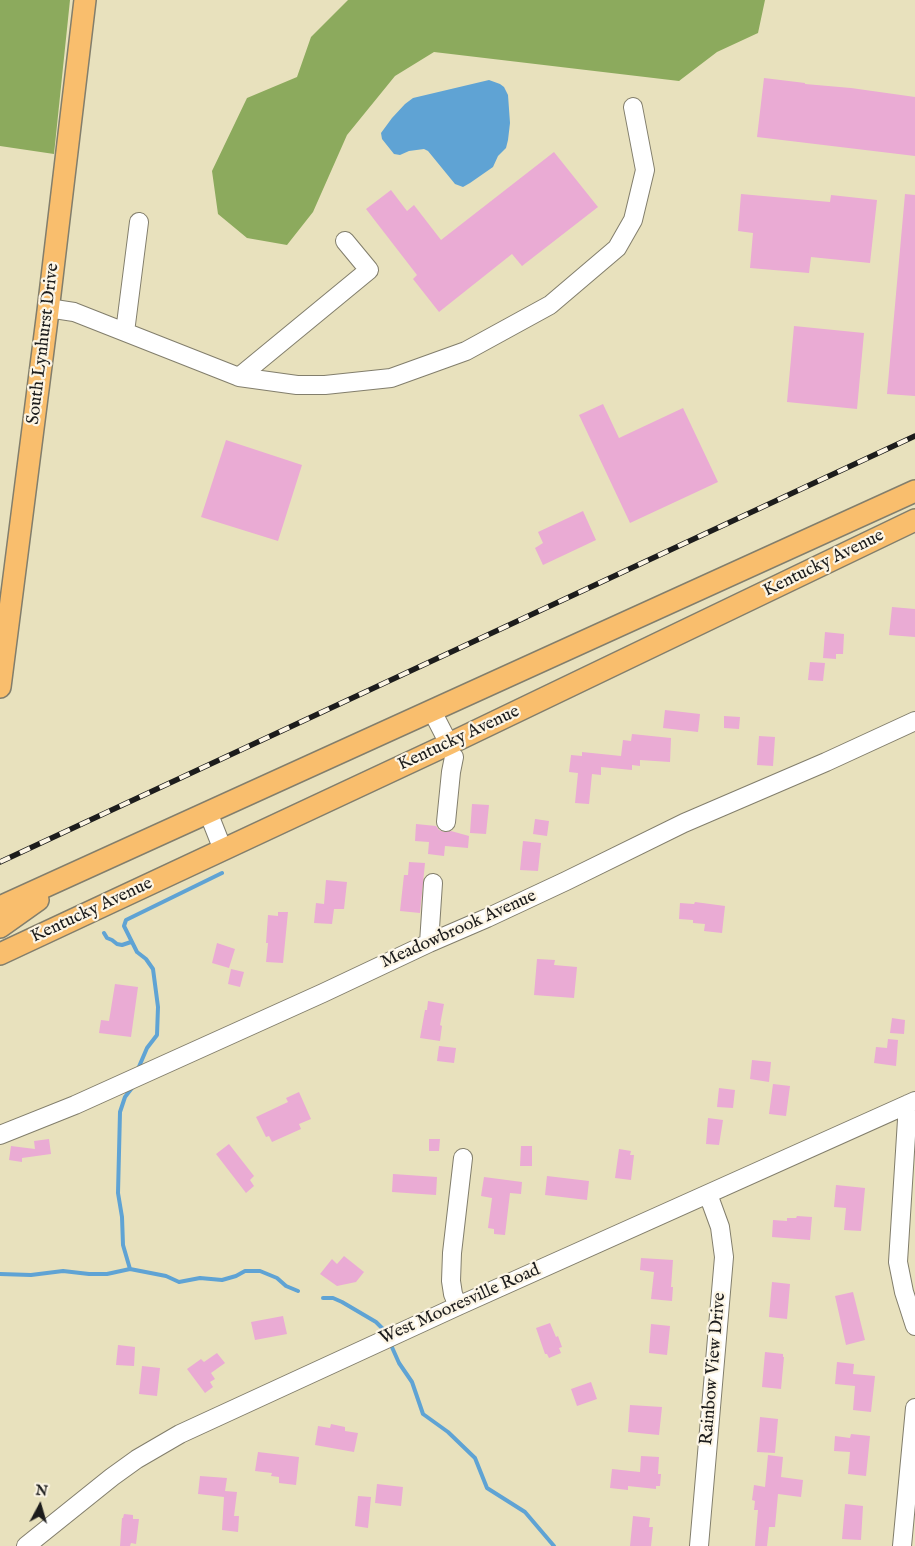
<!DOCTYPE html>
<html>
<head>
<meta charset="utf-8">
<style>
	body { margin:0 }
	#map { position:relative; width:915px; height:1546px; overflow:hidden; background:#e8e1bd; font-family:"IM FELL English",serif }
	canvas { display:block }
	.north { position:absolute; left:15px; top:1481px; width:50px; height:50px; -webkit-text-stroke:4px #fcf5e5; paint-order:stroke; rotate:6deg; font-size:14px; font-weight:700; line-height:20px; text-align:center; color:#1c1c1c }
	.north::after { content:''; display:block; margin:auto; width:18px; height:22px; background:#1c1c1c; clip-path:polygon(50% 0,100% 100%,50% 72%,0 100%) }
</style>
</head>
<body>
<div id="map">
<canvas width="915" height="1546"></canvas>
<div class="north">N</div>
</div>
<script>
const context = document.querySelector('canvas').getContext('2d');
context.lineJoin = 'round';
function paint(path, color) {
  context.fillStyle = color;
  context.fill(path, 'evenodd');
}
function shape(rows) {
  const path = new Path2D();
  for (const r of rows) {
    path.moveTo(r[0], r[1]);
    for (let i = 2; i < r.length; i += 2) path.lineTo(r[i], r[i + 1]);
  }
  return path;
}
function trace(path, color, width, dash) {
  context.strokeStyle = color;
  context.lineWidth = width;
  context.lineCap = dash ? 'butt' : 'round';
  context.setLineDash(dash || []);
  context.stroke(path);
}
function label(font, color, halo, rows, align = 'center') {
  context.font = font + ' "IM FELL English",serif';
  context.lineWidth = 4.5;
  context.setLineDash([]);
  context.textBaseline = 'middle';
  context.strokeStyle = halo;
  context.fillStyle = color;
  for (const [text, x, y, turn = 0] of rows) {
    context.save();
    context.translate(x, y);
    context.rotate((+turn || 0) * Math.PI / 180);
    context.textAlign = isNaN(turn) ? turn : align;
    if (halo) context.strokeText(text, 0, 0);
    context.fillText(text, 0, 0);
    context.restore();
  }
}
paint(shape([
	[0,0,70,0,54,154,0,146],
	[348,0,765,0,758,33,717,52,679,81,434,52,395,76,347,135,313,212,287,245,247,238,218,214,212,171,247,98,297,77,311,37]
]), '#8caa5d');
paint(shape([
	[489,80,500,84,504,87,508,95,510,123,508,140,506,148,498,156,493,167,470,183,463,187,455,184,428,151,424,149,409,151,400,155,394,154,382,139,381,133,392,118,405,104,413,98]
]), '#5fa3d4');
trace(shape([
	[104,933,107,938,112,940,117,944,122,945,131,942],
	[138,1069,147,1048,157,1035,158,1007,153,969,146,959,137,952,124,926,126,920,222,873],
	[130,1269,123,1245,122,1217,118,1193,120,1112,125,1097,135,1084],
	[0,1274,31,1275,63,1271,89,1274,107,1274,130,1269,166,1276,179,1282,200,1278,222,1280,236,1276,245,1271,260,1271,277,1278,286,1286,298,1291],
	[323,1298,333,1298,342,1302,376,1322,385,1331],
	[391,1345,399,1363,412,1382,423,1414,448,1432,475,1458,487,1488,525,1512,554,1546]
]), '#5fa3d4', 4);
paint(shape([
	[764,78,805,83,805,84,851,88,915,97,915,156,757,137],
	[554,152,598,207,522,266,512,254,439,312,413,279,417,275,366,209,391,190,407,211,414,205,441,240],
	[741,194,830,202,831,195,877,200,870,263,811,257,809,273,750,268,753,233,738,231],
	[905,194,915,195,915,396,887,394],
	[794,326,864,333,857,409,787,402],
	[603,404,619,438,683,408,718,482,630,523,579,415],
	[226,440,302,465,278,541,201,517],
	[583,511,596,540,543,565,535,548,543,543,538,532],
	[892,607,915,609,915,637,889,635],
	[825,632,844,634,843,654,836,654,836,659,823,658],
	[810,662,825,663,823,681,808,680],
	[665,710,700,714,698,732,663,728],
	[724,716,740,717,739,729,724,728],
	[632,734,671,738,670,762,640,760,640,766,632,765,632,770,601,767,601,775,592,774,589,804,575,803,578,773,569,772,571,755,582,756,582,752,621,756,623,740,631,741],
	[759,736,775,737,773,766,757,765],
	[472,804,489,805,486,834,470,833],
	[535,819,549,821,547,836,533,834],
	[416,824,436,826,439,830,444,832,451,831,469,836,468,848,445,846,444,856,428,854,429,842,415,841],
	[523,841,541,843,538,871,520,870],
	[409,862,425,863,420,913,400,911,404,875,408,875],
	[326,880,347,882,344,909,334,909,332,924,314,923,316,903,324,904],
	[695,902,725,906,722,933,704,931,705,924,693,923,693,920,679,919,680,903,694,904],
	[278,912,288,912,283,963,266,962,268,943,266,943,268,915,278,916],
	[217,943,235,949,229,968,212,963],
	[537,959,555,960,554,965,577,967,574,998,534,995],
	[231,969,244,972,240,987,228,984],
	[115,984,138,987,131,1037,99,1033,101,1020,109,1021],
	[428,1001,444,1004,440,1025,442,1026,440,1041,420,1038,425,1010,427,1010],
	[892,1018,905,1020,904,1034,890,1033],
	[888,1039,898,1040,896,1066,874,1063,876,1047,887,1048],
	[439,1046,456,1048,454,1063,437,1061],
	[752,1060,771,1062,769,1082,750,1079],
	[773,1084,790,1086,786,1116,769,1114],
	[719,1088,735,1090,733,1108,717,1107],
	[299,1092,311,1119,299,1124,301,1129,272,1142,269,1136,266,1137,256,1117,288,1102,286,1098],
	[708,1118,723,1120,719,1145,706,1144],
	[49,1139,51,1154,22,1158,22,1162,9,1160,11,1146,35,1149,34,1141],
	[429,1139,440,1139,439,1151,429,1151],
	[229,1144,254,1176,250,1180,254,1186,246,1193,216,1154],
	[521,1146,532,1146,532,1166,520,1166],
	[619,1149,631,1151,630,1155,634,1155,631,1180,615,1178],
	[393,1174,437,1177,436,1195,392,1192],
	[547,1176,589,1181,587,1200,545,1195],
	[484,1177,522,1182,521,1194,510,1193,505,1235,494,1234,494,1229,488,1228,492,1198,481,1196],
	[836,1185,865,1188,861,1231,844,1230,846,1208,834,1207],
	[797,1216,812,1217,810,1240,772,1237,773,1220,787,1221,787,1218,796,1218],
	[344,1256,364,1272,356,1282,337,1286,320,1274,332,1259,337,1264],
	[641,1258,673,1260,671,1287,673,1287,672,1301,651,1299,654,1272,640,1270],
	[772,1282,790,1284,787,1319,769,1317],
	[853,1292,865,1340,846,1345,835,1296],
	[283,1316,287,1334,255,1340,251,1322],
	[550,1323,556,1337,558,1336,562,1347,559,1348,561,1353,549,1358,547,1354,545,1354,536,1328],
	[651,1324,670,1326,667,1355,649,1353],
	[118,1345,135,1347,134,1366,116,1365],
	[765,1352,783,1354,783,1357,784,1357,781,1389,762,1387],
	[217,1353,225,1363,211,1373,215,1379,210,1382,213,1387,205,1393,187,1369,201,1359,204,1362],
	[837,1362,854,1364,853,1374,875,1376,871,1412,853,1410,855,1386,835,1384],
	[142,1366,160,1368,157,1396,139,1394],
	[591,1382,597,1399,577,1406,571,1389],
	[630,1405,662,1407,659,1435,628,1432],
	[760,1417,778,1419,775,1453,757,1452],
	[331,1424,345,1427,345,1431,358,1433,354,1452,315,1445,318,1426,330,1428],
	[851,1434,870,1436,866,1476,848,1474,850,1452,834,1451,835,1436,850,1438],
	[258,1452,299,1457,296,1485,279,1483,279,1477,271,1476,272,1473,255,1471],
	[768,1455,783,1457,781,1477,803,1480,801,1497,778,1494,775,1527,769,1527,767,1546,755,1546,758,1510,754,1510,755,1501,752,1500,754,1485,765,1487],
	[641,1456,659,1457,658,1474,661,1474,660,1486,656,1486,656,1489,628,1486,628,1490,610,1488,612,1469,640,1472],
	[200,1476,227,1478,225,1491,237,1492,234,1516,239,1516,238,1532,222,1530,224,1497,198,1494],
	[377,1484,403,1487,401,1506,375,1503],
	[358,1496,371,1497,368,1528,355,1526],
	[845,1504,863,1506,861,1540,842,1539],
	[124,1514,133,1515,133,1519,139,1519,136,1544,131,1543,130,1546,120,1546,122,1518,123,1518],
	[633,1516,650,1518,649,1527,653,1527,651,1546,630,1546]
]), '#eaabd4');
const minor = shape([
	[48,308,74,312,239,377,369,270,345,241],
	[125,332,139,222],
	[239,377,297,385,325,385,391,378,466,351,550,305,617,248,633,220,645,170,633,107],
	[432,711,449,744],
	[208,812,223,850],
	[446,822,451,772,454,757],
	[429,943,433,883],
	[908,1104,898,1262,904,1292,915,1326],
	[0,1135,75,1105,323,993,429,943,487,918,566,881,684,823,826,762,915,721],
	[458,1306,453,1294,451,1281,452,1253,463,1158],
	[26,1546,112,1477,137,1459,180,1434,458,1306,915,1101],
	[699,1546,724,1257,720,1227,708,1194],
	[902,1546,915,1408]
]);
const major = shape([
	[0,687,48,311,85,0],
	[0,907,915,491],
	[0,927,38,900],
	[0,954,449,744,915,520]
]);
trace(minor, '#827e6c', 20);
trace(major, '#827e6c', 24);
trace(minor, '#fff', 18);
trace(major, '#f9be6d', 21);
const rail = shape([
	[0,862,915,436]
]);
trace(rail, '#1c1c1c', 5.5);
trace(rail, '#fcf5e5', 4, [11]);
label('18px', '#1c1c1c', '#fcf5e5', [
	["South Lynhurst Drive",44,344,-83],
	["Kentucky Avenue",824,564,-26],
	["Kentucky Avenue",459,739,-25],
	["Kentucky Avenue",92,911,-25],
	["Meadowbrook Avenue",459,930,-24],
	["West Mooresville Road",460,1305,-24],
	["Rainbow View Drive",714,1369,-85]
]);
</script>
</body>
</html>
